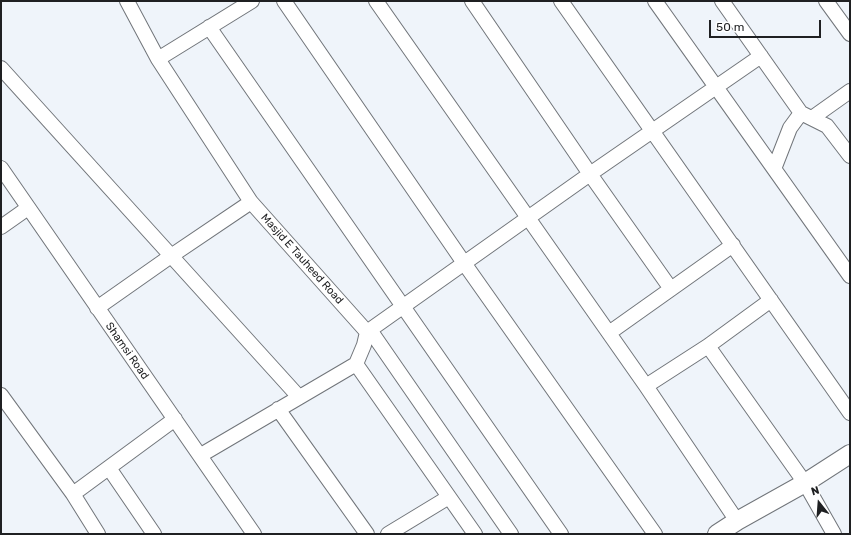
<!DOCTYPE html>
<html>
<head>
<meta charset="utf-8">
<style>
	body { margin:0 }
	#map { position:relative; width:851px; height:535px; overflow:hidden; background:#eff4fa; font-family:Rubik,sans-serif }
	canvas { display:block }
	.frame { position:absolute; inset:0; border:2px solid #1f2022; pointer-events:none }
	.north { position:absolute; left:799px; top:483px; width:40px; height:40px; -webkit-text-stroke:3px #fff; paint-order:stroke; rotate:343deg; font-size:11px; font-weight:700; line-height:16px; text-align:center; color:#1f2022 }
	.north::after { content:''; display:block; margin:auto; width:14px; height:18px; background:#1f2022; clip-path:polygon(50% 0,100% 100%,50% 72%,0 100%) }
	.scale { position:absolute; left:709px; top:20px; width:112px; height:18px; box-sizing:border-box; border:2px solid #1f2022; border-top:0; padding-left:5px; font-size:12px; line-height:14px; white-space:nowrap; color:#1f2022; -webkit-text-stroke:3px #fff; paint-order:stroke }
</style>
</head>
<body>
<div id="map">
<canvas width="851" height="535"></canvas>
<div class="frame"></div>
<div class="north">N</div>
<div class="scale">50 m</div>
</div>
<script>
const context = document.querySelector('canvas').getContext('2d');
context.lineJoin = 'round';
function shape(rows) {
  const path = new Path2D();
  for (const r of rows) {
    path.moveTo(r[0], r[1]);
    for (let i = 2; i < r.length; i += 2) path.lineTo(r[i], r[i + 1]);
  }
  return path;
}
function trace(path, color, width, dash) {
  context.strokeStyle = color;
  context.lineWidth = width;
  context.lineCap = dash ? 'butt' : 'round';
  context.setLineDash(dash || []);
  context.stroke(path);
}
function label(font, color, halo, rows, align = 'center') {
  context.font = font + ' Rubik,sans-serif';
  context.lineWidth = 3;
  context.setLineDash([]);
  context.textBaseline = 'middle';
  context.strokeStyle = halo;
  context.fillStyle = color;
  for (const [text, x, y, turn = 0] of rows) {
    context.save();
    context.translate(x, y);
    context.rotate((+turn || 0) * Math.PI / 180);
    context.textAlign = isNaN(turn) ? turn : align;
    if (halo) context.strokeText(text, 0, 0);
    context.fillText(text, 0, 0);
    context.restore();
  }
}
const minor = shape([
	[127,1,158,59,251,202,367,332,364,345,356,364,201,455],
	[284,1,464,263,655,534],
	[376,1,646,386,737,521],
	[472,1,590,174,671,289],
	[561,1,850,413],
	[655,1,850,276],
	[722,1,801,113,827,126,850,156],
	[826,1,850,34],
	[209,27,561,534],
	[158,59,252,1],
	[1,68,299,397],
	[812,118,850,91],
	[1,168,254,534],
	[774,169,790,128,801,113],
	[1,227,28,208],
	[97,308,171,256,251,202],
	[370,330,511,534],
	[367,332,590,174,761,56],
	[609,333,733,245],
	[708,346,805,483,834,534],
	[356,364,475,534],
	[646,386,708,346,771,300],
	[1,395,73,494,175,419],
	[278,409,367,534],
	[109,468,154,534],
	[73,494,98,534],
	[388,534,449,497]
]);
const major = shape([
	[717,534,737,521,805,483,850,454]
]);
trace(minor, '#71757a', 16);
trace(major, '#71757a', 20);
trace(minor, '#fff', 14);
trace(major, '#fff', 18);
label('11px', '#1f2022', '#fff', [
	["Masjid E Tauheed Road",302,259,48],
	["Shamsi Road",127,351,55]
]);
</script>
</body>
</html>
